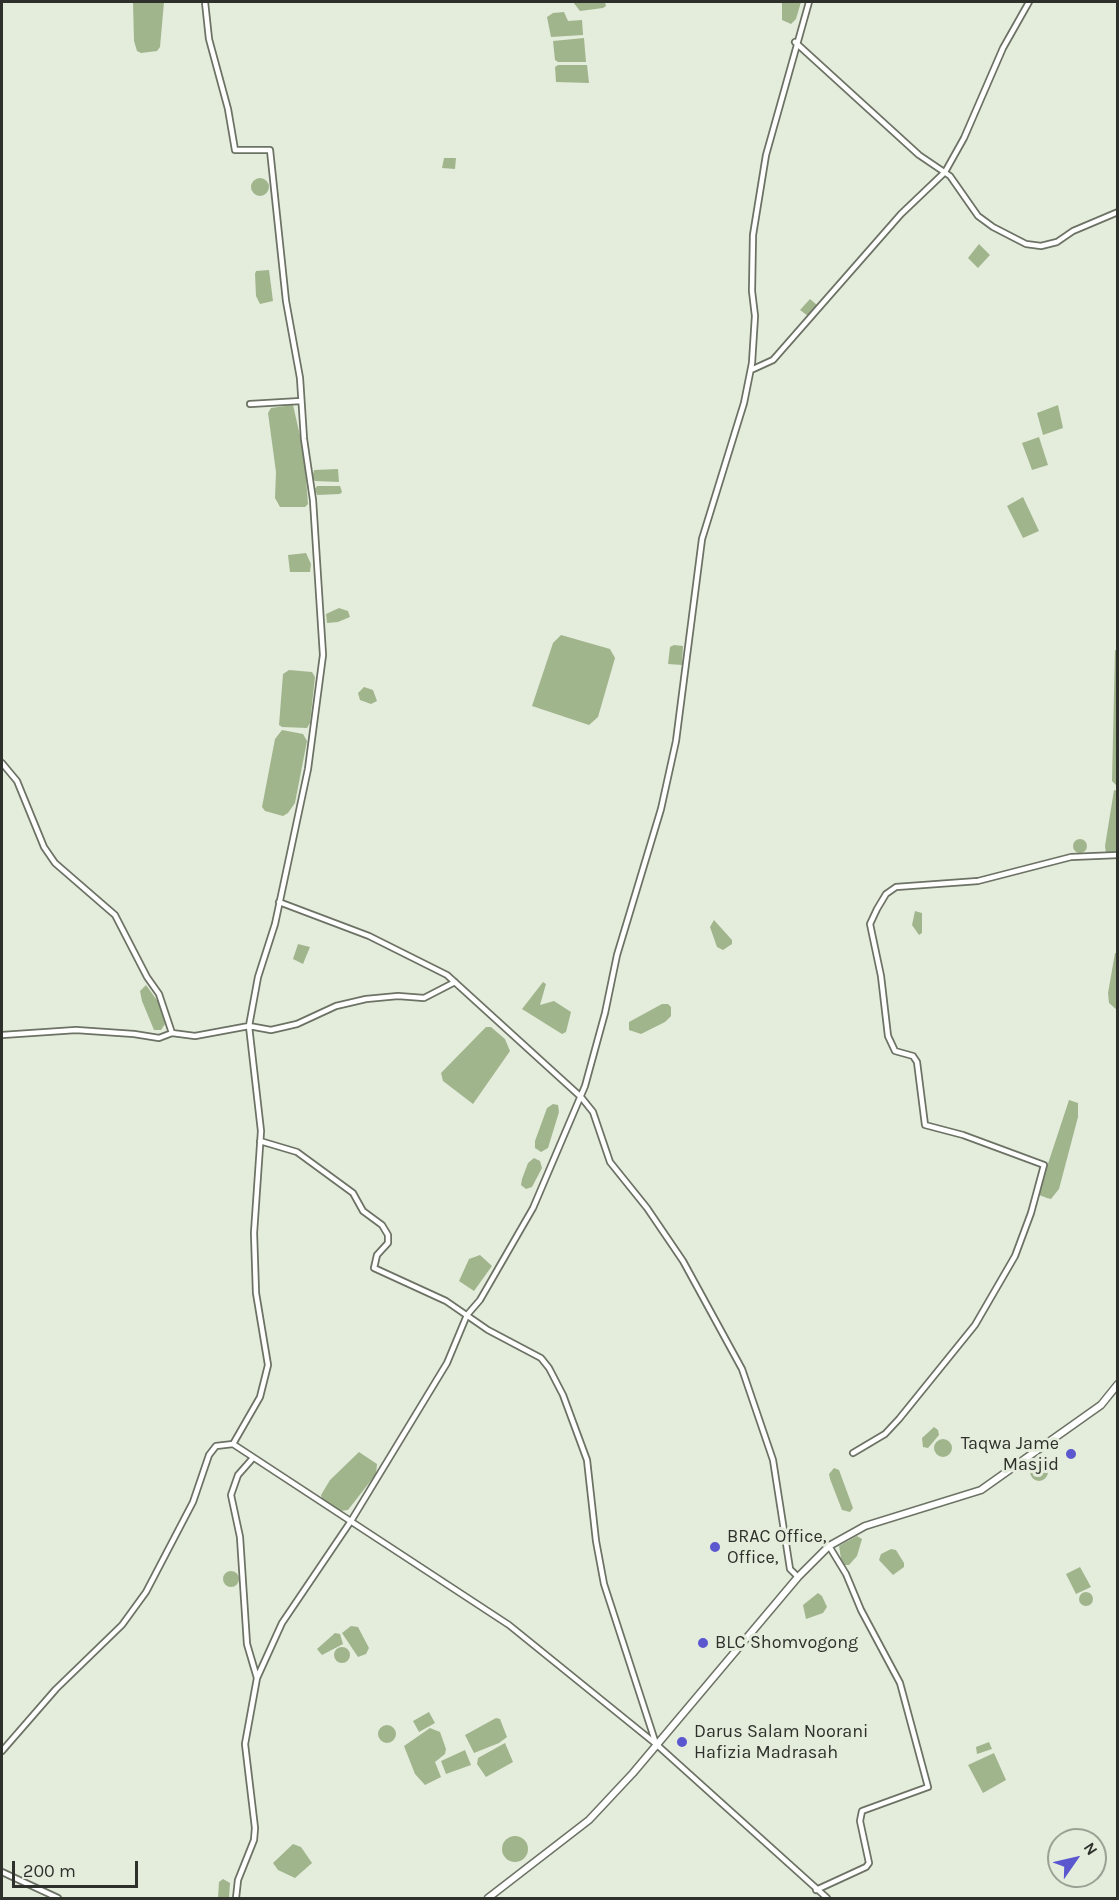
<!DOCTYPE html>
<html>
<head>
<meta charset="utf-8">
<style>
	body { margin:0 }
	#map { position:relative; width:1119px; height:1900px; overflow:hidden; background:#e4ecdc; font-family:Karla,sans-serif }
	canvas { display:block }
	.frame { position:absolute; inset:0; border:3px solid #2e312b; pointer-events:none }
	.north { position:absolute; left:1047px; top:1828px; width:60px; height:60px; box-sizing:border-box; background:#e4ecdc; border:2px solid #9ba195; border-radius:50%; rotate:56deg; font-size:16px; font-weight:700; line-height:24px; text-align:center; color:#2e312b }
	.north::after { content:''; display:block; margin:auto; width:21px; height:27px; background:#5a57cf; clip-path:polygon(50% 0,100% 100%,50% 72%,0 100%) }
	.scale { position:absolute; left:12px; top:1861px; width:126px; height:27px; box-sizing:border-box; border:3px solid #2e312b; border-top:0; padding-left:8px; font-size:18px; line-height:21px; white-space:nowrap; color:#2e312b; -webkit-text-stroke:4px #e4ecdc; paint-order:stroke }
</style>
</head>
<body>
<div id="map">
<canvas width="1119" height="1900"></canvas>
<div class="frame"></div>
<div class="north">N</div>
<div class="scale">200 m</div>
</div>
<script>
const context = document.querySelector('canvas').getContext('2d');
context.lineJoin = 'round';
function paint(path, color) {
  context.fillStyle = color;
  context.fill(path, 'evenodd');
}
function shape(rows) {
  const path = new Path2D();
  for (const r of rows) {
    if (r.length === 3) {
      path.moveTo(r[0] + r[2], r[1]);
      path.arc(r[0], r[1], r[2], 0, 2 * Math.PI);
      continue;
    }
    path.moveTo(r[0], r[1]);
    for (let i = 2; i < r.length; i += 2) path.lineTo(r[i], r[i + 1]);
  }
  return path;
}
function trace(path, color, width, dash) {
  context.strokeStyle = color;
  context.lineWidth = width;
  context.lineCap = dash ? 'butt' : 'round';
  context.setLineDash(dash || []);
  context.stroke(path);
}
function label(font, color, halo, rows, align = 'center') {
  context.font = font + ' Karla,sans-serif';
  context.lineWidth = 6;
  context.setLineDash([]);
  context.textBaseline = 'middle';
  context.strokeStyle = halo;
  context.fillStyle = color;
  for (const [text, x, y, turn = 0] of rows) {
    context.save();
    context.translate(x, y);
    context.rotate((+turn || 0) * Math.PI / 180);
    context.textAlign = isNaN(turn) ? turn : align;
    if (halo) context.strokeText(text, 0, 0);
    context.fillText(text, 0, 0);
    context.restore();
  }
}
paint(shape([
	[133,2,164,2,160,47,157,51,141,53,137,51,134,41],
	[573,2,605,2,606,6,603,8,580,11],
	[782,2,801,2,796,19,791,24,782,20],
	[564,12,568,21,582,20,583,35,551,37,547,17,553,13],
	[584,38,586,62,558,62,555,60,553,41],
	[558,65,587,65,589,83,556,82,555,67],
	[444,158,456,158,455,169,442,168],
	[260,187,9],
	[979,244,990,255,978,268,968,258],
	[269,270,273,301,260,304,256,296,255,274,256,271],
	[810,299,817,305,808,316,800,310],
	[293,405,304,453,308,504,305,507,280,507,275,498,276,472,268,413,271,408],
	[1058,405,1063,428,1043,435,1037,413],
	[1039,437,1048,465,1032,470,1022,443],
	[338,469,339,482,315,481,312,478,314,470],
	[317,486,340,486,342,492,340,494,317,495,315,489],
	[1023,497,1039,531,1023,538,1007,506],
	[306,553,311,564,310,572,290,572,288,555],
	[339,608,348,611,350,617,338,622,327,623,326,614],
	[561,635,610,649,615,658,598,717,589,725,532,706,553,643],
	[674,645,683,646,682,665,668,664,670,647],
	[1115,650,1118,650,1117,786,1112,781],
	[289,670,312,672,315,677,310,723,307,728,282,727,279,725,283,674],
	[364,687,373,690,377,701,371,704,360,700,358,693],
	[282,730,303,734,307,741,295,803,288,813,283,816,265,811,262,807,275,739],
	[1114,790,1117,791,1117,853,1106,853,1105,846],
	[1080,846,7],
	[915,911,922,913,922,933,919,935,912,925],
	[714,920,732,940,732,944,723,950,717,947,710,927],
	[298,944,310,947,303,964,293,959],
	[1115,953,1117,953,1117,1010,1109,1003,1108,993],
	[543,982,546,984,540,1005,554,1001,571,1012,566,1032,562,1034,522,1009],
	[146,985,159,1003,165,1024,161,1030,154,1030,142,1001,140,991],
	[662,1004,668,1004,671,1007,671,1016,665,1022,641,1034,629,1030,629,1022],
	[486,1027,491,1027,505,1039,510,1051,473,1104,443,1081,441,1073],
	[1069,1100,1078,1103,1078,1117,1059,1189,1051,1199,1047,1198,1039,1195,1039,1191],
	[553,1104,558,1105,559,1112,548,1148,541,1152,535,1148,535,1141,547,1108],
	[534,1158,540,1161,542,1168,532,1187,526,1189,521,1185,522,1179,528,1163],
	[480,1255,492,1266,474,1291,459,1281,469,1259],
	[934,1427,938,1430,939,1435,928,1448,923,1447,922,1438],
	[943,1448,9],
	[359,1452,377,1464,376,1474,348,1510,339,1511,322,1499,321,1495,330,1480],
	[1039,1472,9],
	[834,1468,839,1470,853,1508,850,1512,842,1510,830,1479,829,1474],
	[857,1536,862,1539,857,1556,849,1565,842,1565,839,1546],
	[891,1549,896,1550,904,1563,904,1567,893,1575,879,1560,881,1554],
	[1080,1567,1091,1587,1076,1594,1066,1574],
	[231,1579,8],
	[1086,1599,7],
	[818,1593,822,1596,827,1607,823,1613,806,1619,803,1605],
	[351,1626,358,1627,369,1648,366,1654,358,1657,342,1633],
	[335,1633,340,1634,343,1644,322,1655,317,1649],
	[342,1655,8],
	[429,1712,435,1723,419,1732,413,1721],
	[496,1718,500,1719,507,1737,499,1743,474,1753,465,1735],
	[387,1734,9],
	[430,1728,440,1732,446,1749,445,1754,435,1762,441,1777,425,1785,415,1774,404,1746],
	[989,1742,992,1749,977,1754,976,1747],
	[505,1743,513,1762,486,1777,477,1764,478,1758],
	[465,1750,471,1765,446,1774,441,1761],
	[994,1753,1006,1780,983,1793,968,1765],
	[515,1849,13],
	[293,1844,301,1847,312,1863,295,1878,278,1870,273,1863],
	[223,1879,230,1883,229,1898,218,1898,219,1882]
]), '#a1b58d');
const minor = shape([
	[205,2,209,39,228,109,235,150,270,150,286,301,300,378,304,439,313,500,323,655,308,769,275,924,258,977,249,1026,261,1131,254,1233,256,1293,268,1365,260,1397,233,1444],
	[795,42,919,155,950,176,978,216,993,227,1026,244,1041,246,1057,242,1073,231,1118,212],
	[751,370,773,360,901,214,945,172,964,138,1003,48,1029,2],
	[250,404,301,401],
	[2,763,17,781,44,847,55,863,115,915,147,977,159,994,172,1033],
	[279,902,369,936,447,975,581,1097,593,1112,610,1162,647,1208,683,1261,742,1369,773,1460,790,1569,798,1577],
	[2,1035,76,1030,134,1034,159,1038,172,1033,195,1036,249,1026,271,1030,297,1024,336,1006,366,999,398,996,424,998,455,982],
	[260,1141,297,1152,353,1193,363,1211,382,1225,388,1235,388,1243,377,1255,374,1268,446,1301,488,1330,541,1358,549,1368,563,1395,587,1460,596,1541,604,1584,656,1744],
	[853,1453,885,1434,899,1419,975,1325,1015,1256,1031,1213,1044,1165,963,1135,925,1125,917,1062,913,1056,895,1051,888,1036,881,976,870,924,877,909,886,894,896,887,978,881,1071,857,1118,855],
	[257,1678,282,1623,351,1521,447,1363,467,1315,480,1300,533,1208,585,1086,605,1013,617,955,661,809,676,741,702,539,744,403,752,363,755,316,752,291,753,235,766,155,809,2],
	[2,1751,56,1689,122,1625,146,1592,193,1502,209,1455,216,1446,233,1444,509,1625,656,1744,827,1898],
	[2,1872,58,1898],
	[816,1890,866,1867,869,1863,860,1821,862,1811,928,1787,900,1683,861,1610,846,1574,829,1546],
	[236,1898,238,1880,254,1840,255,1828,245,1744,257,1678,247,1644,240,1537,231,1495,238,1475,253,1458]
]);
const major = shape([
	[488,1898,589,1820,633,1773,798,1577,829,1546,865,1526,981,1490,1101,1405,1118,1384]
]);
trace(minor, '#6c7365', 8);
trace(major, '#6c7365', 9);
trace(minor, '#fff', 4.5);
trace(major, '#fff', 6);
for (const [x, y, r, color] of [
	[1071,1454,6,"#5a57cf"],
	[715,1547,6,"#5a57cf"],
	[703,1643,6,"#5a57cf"],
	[682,1742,6,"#5a57cf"]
]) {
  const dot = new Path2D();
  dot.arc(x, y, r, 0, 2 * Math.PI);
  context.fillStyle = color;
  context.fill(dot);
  trace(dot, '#e4ecdc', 2);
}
label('18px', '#2e312b', '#e4ecdc', [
	["Taqwa Jame",1059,1444,"right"],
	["Masjid",1059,1465,"right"],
	["BRAC Office,",727,1537],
	["Office,",727,1558],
	["BLC Shomvogong",715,1643],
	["Darus Salam Noorani",694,1732],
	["Hafizia Madrasah",694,1753]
], 'left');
</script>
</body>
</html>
